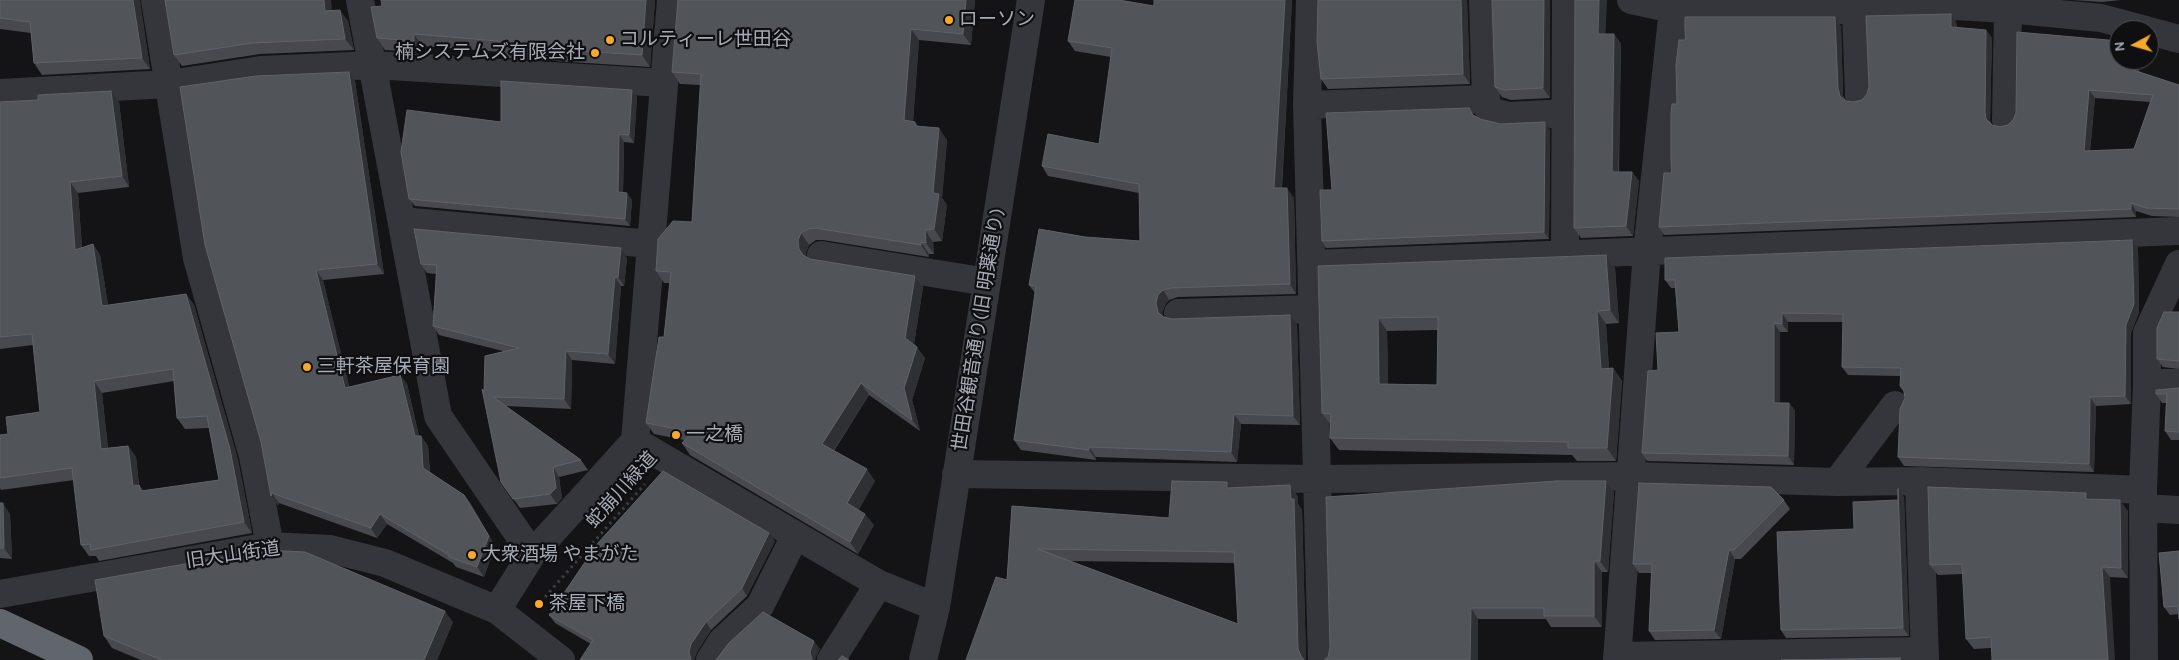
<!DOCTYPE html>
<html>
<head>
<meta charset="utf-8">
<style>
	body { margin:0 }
	#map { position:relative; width:2179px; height:660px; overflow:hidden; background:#141416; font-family:Karla,sans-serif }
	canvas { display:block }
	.north { position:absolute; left:2109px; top:20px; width:50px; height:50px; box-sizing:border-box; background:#0f0f11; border:1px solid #4b4e53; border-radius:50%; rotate:264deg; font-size:14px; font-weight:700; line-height:20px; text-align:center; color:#a6acb7 }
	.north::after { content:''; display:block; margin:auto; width:18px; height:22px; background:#f8a92b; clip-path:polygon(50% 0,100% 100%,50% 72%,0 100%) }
</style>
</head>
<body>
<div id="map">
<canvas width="2179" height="660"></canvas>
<div class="north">N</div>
</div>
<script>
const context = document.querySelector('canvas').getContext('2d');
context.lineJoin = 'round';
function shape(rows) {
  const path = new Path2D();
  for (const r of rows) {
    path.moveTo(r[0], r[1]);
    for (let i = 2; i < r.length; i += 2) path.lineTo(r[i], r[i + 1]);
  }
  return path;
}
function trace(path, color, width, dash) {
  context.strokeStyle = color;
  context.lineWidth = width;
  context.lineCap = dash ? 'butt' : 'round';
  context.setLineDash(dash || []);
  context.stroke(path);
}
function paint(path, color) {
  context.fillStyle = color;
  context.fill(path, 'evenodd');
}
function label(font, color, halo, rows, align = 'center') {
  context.font = font + ' Karla,"Noto Sans JP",sans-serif';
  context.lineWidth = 4.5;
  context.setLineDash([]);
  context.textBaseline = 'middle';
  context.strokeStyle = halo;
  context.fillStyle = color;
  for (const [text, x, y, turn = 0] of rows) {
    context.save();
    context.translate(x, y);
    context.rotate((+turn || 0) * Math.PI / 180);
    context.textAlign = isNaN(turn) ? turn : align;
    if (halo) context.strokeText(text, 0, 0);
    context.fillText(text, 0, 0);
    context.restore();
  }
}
trace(shape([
	[545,597,645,484]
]), '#3b3e42', 3, [2.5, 4]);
trace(shape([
	[155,0,197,258,253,456,270,546],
	[360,0,438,416,532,554],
	[1310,0,1307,105,1322,660],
	[1483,0,1486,99,1489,111,1509,116,1566,113],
	[1631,0,1673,9,1809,11,1954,6,2008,9,2101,18,2146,30],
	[1856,10,1859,95],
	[2149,31,2179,39],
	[0,93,169,84,261,70,374,65,663,83],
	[1307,105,1486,99],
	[2006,120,2008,9],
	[402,221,650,244],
	[821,255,987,282],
	[1565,255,1566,0],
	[1313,264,2179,231],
	[1178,313,1314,309],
	[2147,383,2179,383],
	[635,441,879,584,936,607],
	[956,474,1317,479,1631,476,1837,482,1919,481,2143,490],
	[1919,481,1925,660],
	[1837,482,1895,405],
	[2143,508,2179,510],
	[0,594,270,546,330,549,385,563,497,610,561,660],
	[497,610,532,554,635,441,671,0],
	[1617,656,1924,651],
	[710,660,722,641,760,606,795,536],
	[831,660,879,584],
	[923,660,936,607,1031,0],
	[1617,660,1647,251,1673,9],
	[2144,660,2143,490,2147,383,2147,333,2179,264]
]), '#35363b', 28);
trace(shape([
	[0,623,79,660]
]), '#61656c', 28);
paint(shape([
	[0,0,140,2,150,69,42,75,34,63,31,33,0,29],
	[381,0,655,0,650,67,506,58,502,52,422,46,422,52,385,50,377,38,382,6],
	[975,0,971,45,919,40,913,122,915,122,918,126,947,140,942,198,947,205,942,241,933,242,934,254,929,254,929,257,823,240,816,240,809,245,806,252,806,257,810,259,915,276,923,287,914,344,925,358,912,400,920,431,869,395,834,451,875,481,858,510,874,525,858,554,690,455,682,443,684,440,654,434,646,423,664,337,670,283,664,283,656,271,692,222,701,85,680,84,672,72],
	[1154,0,1292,0,1282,188,1294,198,1296,294,1178,297,1169,300,1165,305,1162,313,1164,317,1172,319,1297,325,1300,425,1241,424,1237,462,1096,457,1096,460,1021,450,1014,440,1035,293,1029,285,1085,237,1140,241,1139,193,1048,176,1042,166,1099,144,1111,57,1075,51,1068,41,1154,6],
	[1467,0,1470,84,1328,89,1321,79],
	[1492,0,1550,0,1550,98,1511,100,1502,97,1495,87],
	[2072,0,2121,0,2102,2],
	[332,10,348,21,354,50,260,54,182,66,174,55],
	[1951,14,1956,22,1957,27,1986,30,1992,38,1990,120,1992,125,2000,127,2008,125,2119,60,2140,60,2139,72,2179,85,2179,217,2152,216,2136,211,2136,217,1664,235,1659,227,1671,173,1677,104,1685,40,1841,26,1843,96,1845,99,1846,101,1853,102,1862,100],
	[2095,98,2150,102,2134,149,2090,151],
	[1605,34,1614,34,1621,44,1619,172,1632,172,1639,181,1633,236,1581,238,1574,228],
	[349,72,355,81,384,274,323,280,349,387,400,375,407,384,419,436,421,436,428,446,430,472,464,495,471,504,495,546,484,577,456,567,453,563,387,524,377,538,279,503,278,505,271,496],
	[632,90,637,97,634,143,624,142,623,193,632,200,630,226,415,206,409,199],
	[111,91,119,102,129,187,78,193,82,248,93,244,100,255,108,305,186,294,194,305,238,460,252,533,99,561,96,556,89,556,81,545,74,480,1,490,0,488,0,435,8,434,40,412,33,345,0,349,0,102,38,100],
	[174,381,177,418,185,429,209,428,219,480,144,491,139,485,136,457,128,446,108,448,102,393],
	[1474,116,1480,119,1500,124,1550,130,1549,239,1326,248,1322,241,1332,190],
	[2132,240,2138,248,2139,312,2131,333,2131,404,2096,406,2094,472,1904,466,1898,457,1905,398,1900,376,1848,375,1842,367,1843,322,1788,322,1788,332,1780,332,1780,403,1789,403,1795,411,1794,465,1647,461,1642,453,1658,370,1679,332,1675,288,1671,288,1665,280],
	[1606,255,1615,268,1619,323,1606,324,1609,369,1613,368,1622,381,1616,461,1577,461,1572,455,1339,450,1330,438,1331,425,1322,413,1318,266],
	[1438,330,1437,385,1388,384,1387,331],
	[627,258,624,286,621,286,615,364,572,360,571,409,506,406,581,460,588,470,559,477,562,498,557,504,520,508,501,482,484,391,503,351,439,335,433,326,436,274,427,273,421,264],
	[2179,312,2179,369,2163,367,2157,359],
	[2179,388,2179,440,2171,440,2165,431,2166,403,2162,403,2156,394],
	[1606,481,1614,492,1608,572,1602,572,1602,627,1551,627,1546,619,1478,619,1478,660,1324,660],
	[1227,482,1231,488,1290,485,1298,497,1298,504,1302,510,1306,660,1007,580,1012,506,1169,518],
	[1069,561,1235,563,1238,624],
	[2086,493,2090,499,2128,511,2128,578,2110,577,1991,648,1974,649,1966,639,1963,574,1938,575,1930,565],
	[1904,497,1909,636,1786,638,1781,630,1854,529],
	[1784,500,1790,509,1741,559,1735,559,1721,639,1655,640,1649,631,1651,573,1639,573,1633,564],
	[0,503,10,514,12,559,0,558],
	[775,541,747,596,711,630,697,652,694,660,591,644,555,623,549,615],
	[2179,551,2179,614,2170,615,2164,607],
	[453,622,437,660,141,660,112,648,104,636]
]), '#47494e');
paint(shape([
	[133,0,140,0,150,69,142,58],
	[324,0,331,0,333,23,325,11],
	[646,0,655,0,650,67,642,55],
	[966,0,975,0,971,45,963,34],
	[1285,0,1292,0,1281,198,1274,188],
	[1461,0,1467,0,1470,84,1463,74],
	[1544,0,1550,0,1550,98,1543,88],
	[1599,0,1607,0,1605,44,1598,34],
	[340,10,348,21,354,50,345,39],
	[1951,14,1956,22,1957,35,1951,27],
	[1835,17,1841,26,1843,96,1846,104,1840,96,1838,88],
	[911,29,919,40,912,132,904,120],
	[1986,30,1992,38,1990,120,1992,127,1986,119,1985,112],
	[414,34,422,46,422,52,414,41],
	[1614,34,1621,44,1618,182,1612,172],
	[2134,60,2140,60,2139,78,2133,70],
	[349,72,355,81,384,274,377,264],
	[632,90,637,97,634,143,629,135],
	[2089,90,2095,98,2089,159,2084,151],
	[111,91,119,102,129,187,122,176],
	[1545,122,1550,130,1549,239,1544,232],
	[939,128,947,140,942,198,947,205,942,241,934,229,933,193],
	[619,134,624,142,623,199,618,192],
	[1632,172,1639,181,1633,236,1626,226],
	[70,182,78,193,83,261,75,250],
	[1287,188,1294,198,1296,294,1290,284],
	[627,193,632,200,630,226,625,219],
	[2131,203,2136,211,2136,217,2131,209],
	[925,230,933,242,934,254,926,243],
	[801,233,809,245,806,252,807,261,799,249,798,240],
	[2132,240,2138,248,2139,312,2131,333,2131,404,2125,396,2126,325],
	[921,242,929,254,929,257,921,245],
	[93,244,100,255,110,317,102,306],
	[621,248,627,258,624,286,618,277],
	[1606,255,1615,268,1619,323,1610,310],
	[316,270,323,280,352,397,345,388],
	[915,276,923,287,913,350,905,338],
	[615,277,621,286,615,364,608,354],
	[1163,290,1169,300,1165,305,1162,313,1165,322,1158,312,1156,303,1158,295],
	[186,294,194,305,238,460,252,533,244,522],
	[1597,311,1606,324,1610,382,1601,369],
	[1782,313,1788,322,1788,332,1782,324],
	[1290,315,1297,325,1300,425,1293,416],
	[1378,318,1387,331,1388,396,1379,384],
	[1774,323,1780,332,1780,412,1774,403],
	[917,347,925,358,912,400,920,431,912,420,904,388],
	[566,351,572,360,571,409,564,399],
	[1613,368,1622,381,1616,461,1607,448],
	[400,375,407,384,421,446,415,436],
	[94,381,102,393,109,460,101,449],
	[861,383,869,395,830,456,822,444],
	[2090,397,2096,406,2094,472,2089,464],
	[1789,403,1795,411,1794,465,1788,456],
	[1234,414,1241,424,1237,462,1231,452],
	[421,436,428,446,430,477,423,468],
	[128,446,136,457,140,497,133,486],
	[1089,447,1096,457,1096,460,1089,450],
	[553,467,559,477,562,498,557,504,550,494],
	[867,469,875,481,856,515,847,503],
	[1606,481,1614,492,1608,572,1600,561],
	[1227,482,1235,493,1227,488],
	[139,485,147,496,141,491],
	[1290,485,1298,497,1298,504,1302,510,1306,660,1303,660,1301,656,1298,649],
	[1898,489,1904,497,1909,636,1903,628],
	[272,493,279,503,278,505,271,496],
	[2086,493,2094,504,2086,499],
	[464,495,471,504,495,546,484,577,477,567],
	[2120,500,2128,511,2128,578,2121,568],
	[3,503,10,514,12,559,4,548],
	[380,514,387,524,377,538,371,528],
	[865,514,874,525,858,554,850,542],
	[769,533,775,541,747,596,742,588],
	[1729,550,1735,559,1721,639,1714,630],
	[1594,561,1602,572,1602,627,1594,616],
	[2102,567,2110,577,2115,660,2108,660],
	[1471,608,1478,619,1478,660,1470,660],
	[445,611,453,622,437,660,424,660],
	[706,622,711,630,697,652,694,660,691,660,689,652,691,644],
	[814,641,820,649,815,660,812,660,810,652]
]), '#2e3033');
const building = shape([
	[0,0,133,0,142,58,34,63,30,22,0,18,0,0],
	[165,0,324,0,325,11,340,10,345,39,252,43,174,55,165,0],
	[381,0,646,0,642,55,498,46,498,41,414,34,414,41,377,38,371,7,382,6,381,0],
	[678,0,966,0,963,34,911,29,904,120,915,122,915,126,939,128,933,193,939,194,934,229,925,230,926,243,921,242,921,245,815,228,808,229,801,233,798,240,799,249,803,255,810,259,915,276,905,338,917,347,904,388,912,420,861,383,822,444,867,469,847,503,865,514,850,542,682,443,692,432,646,423,659,337,664,337,671,272,656,271,658,239,673,221,692,222,701,74,672,72,678,0],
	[1075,0,1119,0,1154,6,1154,0,1285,0,1274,188,1287,188,1290,284,1171,288,1163,290,1158,295,1156,303,1158,312,1163,317,1172,319,1290,315,1293,416,1234,414,1231,452,1089,447,1089,450,1014,440,1036,286,1029,285,1039,229,1085,237,1140,241,1139,184,1042,166,1048,134,1099,144,1112,48,1068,41,1075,0],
	[1318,0,1461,0,1463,74,1321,79,1317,42,1318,0],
	[1492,0,1544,0,1543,88,1504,90,1495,87,1492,0],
	[1575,0,1599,0,1598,34,1614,34,1612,172,1632,172,1626,226,1574,228,1575,0],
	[1951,14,1951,27,1986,30,1985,112,1986,119,1992,125,2000,127,2008,125,2013,120,2016,113,2017,32,2119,41,2119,60,2134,60,2133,70,2179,85,2179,209,2146,208,2131,203,2131,209,1659,227,1664,173,1671,173,1671,114,1672,104,1677,104,1676,65,1679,40,1685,40,1685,17,1835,17,1838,88,1840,96,1846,101,1853,102,1862,100,1867,94,1869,87,1866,16,1951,14],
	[2089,90,2153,95,2134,149,2084,151,2089,90],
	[349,72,377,264,316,270,345,388,400,375,415,436,421,436,423,468,464,495,489,536,477,567,449,557,449,555,380,514,371,528,272,493,271,496,261,442,205,245,180,87,256,76,349,72],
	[501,81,632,90,629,135,619,134,618,192,627,193,625,219,409,199,401,152,407,110,501,122,501,81],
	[111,91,122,176,70,182,75,250,93,244,102,306,186,294,230,449,244,522,91,550,90,544,81,545,72,468,0,478,0,435,8,434,6,417,40,412,32,334,0,337,0,102,38,100,38,95,111,91],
	[173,369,177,418,207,416,219,480,141,491,139,485,133,486,128,446,101,449,94,381,173,369],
	[1469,108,1473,115,1480,119,1500,124,1545,122,1544,232,1322,241,1320,190,1332,190,1326,113,1469,108],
	[414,229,621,248,618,277,615,277,608,354,566,351,564,399,493,397,581,460,553,467,556,488,550,494,513,499,501,482,482,389,484,391,485,356,519,348,433,326,437,265,421,264,414,229],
	[2132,240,2134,304,2126,325,2125,396,2090,397,2089,464,1898,457,1900,409,1905,398,1904,391,1900,386,1901,368,1842,367,1843,314,1782,313,1782,324,1774,323,1774,403,1789,403,1788,456,1642,453,1648,371,1658,370,1656,333,1679,332,1675,280,1665,280,1665,258,2132,240],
	[1606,255,1610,310,1597,311,1601,369,1613,368,1607,448,1568,448,1568,442,1330,438,1331,414,1322,413,1318,266,1606,255],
	[1438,317,1437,385,1379,384,1378,318,1438,317],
	[2164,312,2179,312,2179,361,2157,359,2157,328,2164,312],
	[2179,388,2179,432,2165,431,2167,394,2156,394,2156,390,2179,388],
	[663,471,769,533,742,588,706,622,691,644,689,652,691,660,580,660,593,640,549,615,598,543,663,471],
	[1172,481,1227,482,1227,488,1290,485,1291,499,1294,499,1298,649,1301,656,1304,660,966,660,996,577,1007,580,1012,506,1169,518,1172,481],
	[1038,549,1234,552,1238,624,1038,549],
	[1557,481,1606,481,1600,561,1594,561,1594,616,1544,616,1544,608,1471,608,1470,660,1324,660,1328,657,1330,648,1326,497,1557,481],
	[1639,483,1771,487,1784,500,1734,550,1729,550,1714,630,1649,631,1652,564,1633,564,1639,483],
	[1928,487,2086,493,2086,499,2120,500,2121,568,2102,567,2108,660,1992,660,1991,637,1966,639,1962,564,1930,565,1928,487],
	[1898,489,1903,628,1781,630,1777,532,1854,529,1853,502,1898,500,1898,489],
	[0,503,3,503,4,548,0,548,0,503],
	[263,550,305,552,445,611,424,660,162,660,104,636,95,580,263,550],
	[2179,551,2179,619,2178,606,2164,607,2159,553,2179,551],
	[763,612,814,641,810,652,812,660,716,660,729,643,763,612],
	[842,656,849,660,838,660,842,656],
	[1900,658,1900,660,1781,660,1900,658]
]);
paint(building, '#515459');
trace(building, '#5f6268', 1);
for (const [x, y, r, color] of [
	[949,20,5,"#f8a92b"],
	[610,40,5,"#f8a92b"],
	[595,53,5,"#f8a92b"],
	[307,367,5,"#f8a92b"],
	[676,435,5,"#f8a92b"],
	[472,555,5,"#f8a92b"],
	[539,604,5,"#f8a92b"]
]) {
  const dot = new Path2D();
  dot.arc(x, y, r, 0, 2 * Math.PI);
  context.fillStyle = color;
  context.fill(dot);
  trace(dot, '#0f0f11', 2);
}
label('19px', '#a6acb7', '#0f0f11', [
	["ローソン",959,20],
	["コルティーレ世田谷",620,40],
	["楠システムズ有限会社",585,53,"right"],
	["三軒茶屋保育園",317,367],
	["一之橋",686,435],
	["大衆酒場 やまがた",482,555],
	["茶屋下橋",549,604]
], 'left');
label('19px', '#a6acb7', '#0f0f11', [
	["世田谷観音通り(旧 明薬通り)",979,330,-81],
	["蛇崩川緑道",622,490,-48],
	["旧大山街道",233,555,-8]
]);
</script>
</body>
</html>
